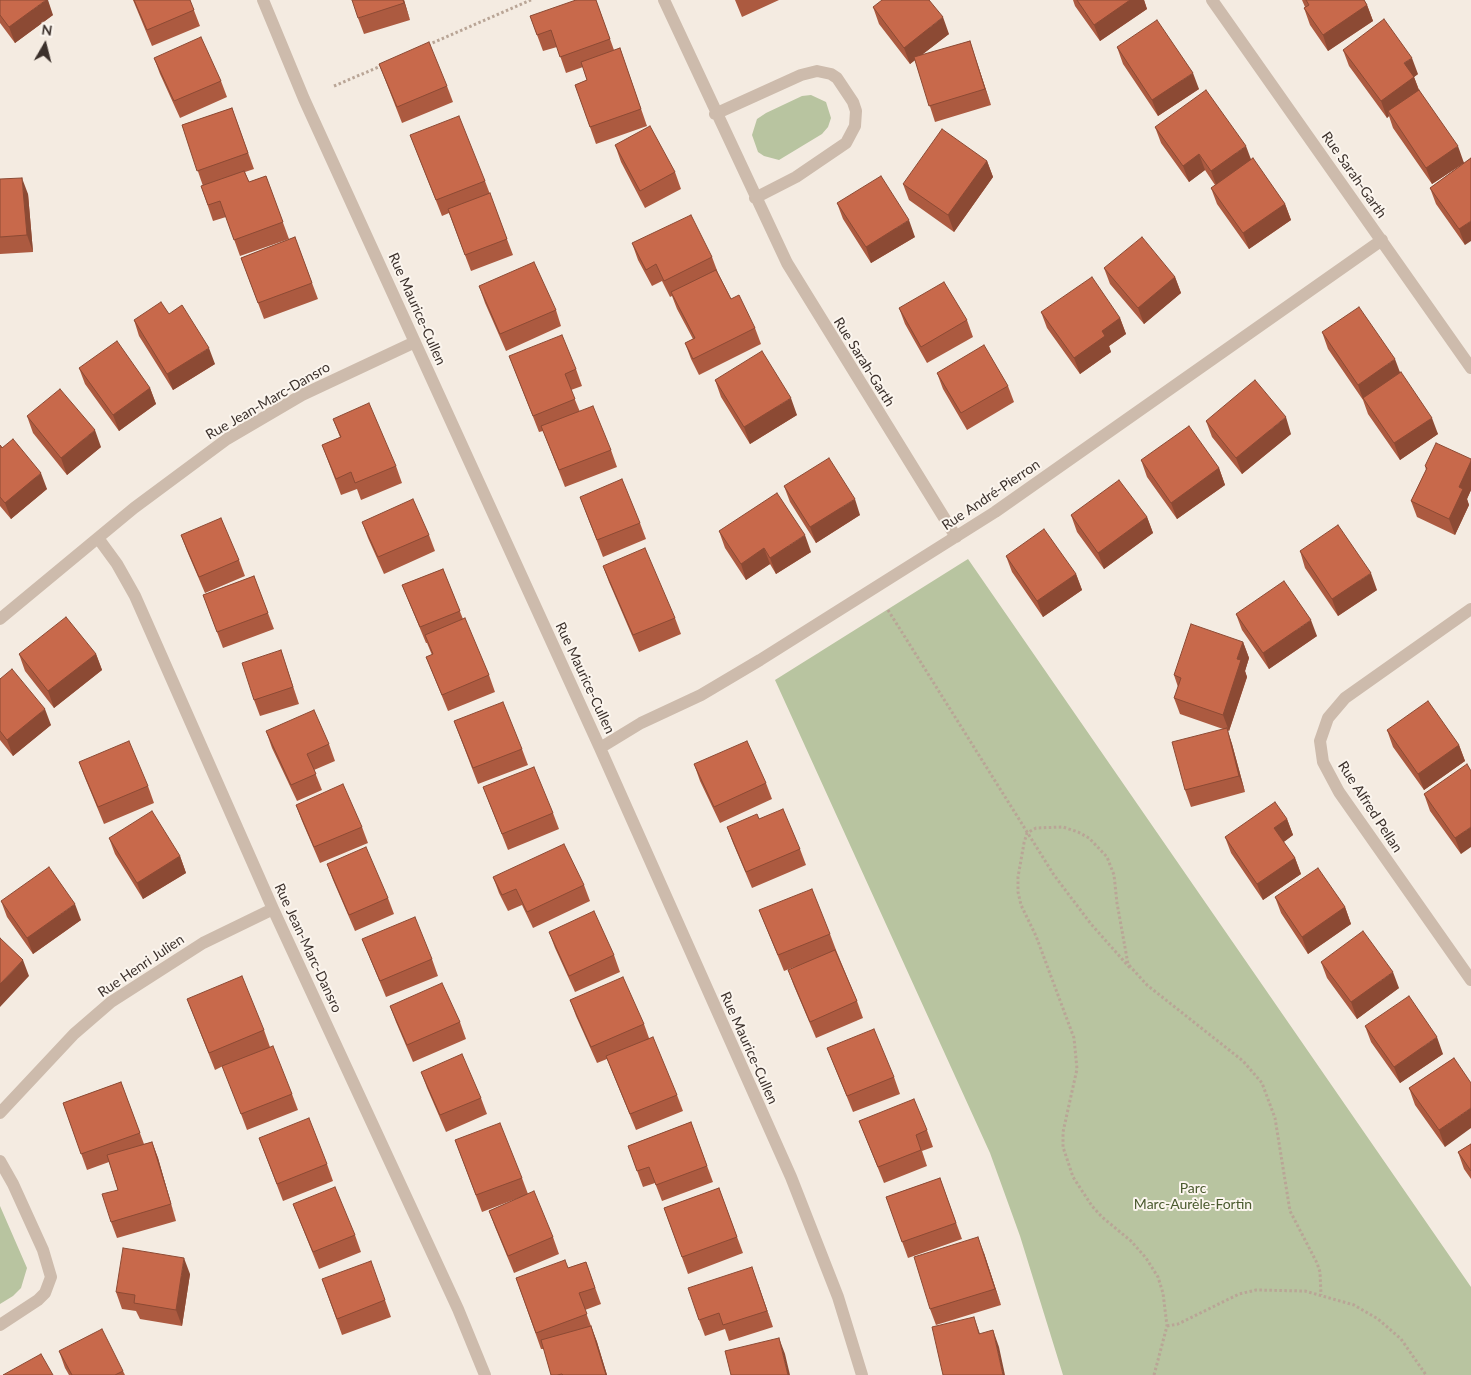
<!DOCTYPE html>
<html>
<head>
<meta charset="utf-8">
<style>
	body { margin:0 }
	#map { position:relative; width:1471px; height:1375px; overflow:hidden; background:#f4ebe1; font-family:Lato,sans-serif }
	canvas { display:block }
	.north { position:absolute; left:20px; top:20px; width:50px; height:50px; -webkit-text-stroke:4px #fbf5ee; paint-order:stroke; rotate:8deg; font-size:14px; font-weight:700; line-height:20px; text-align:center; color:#3b302b }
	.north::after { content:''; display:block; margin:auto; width:18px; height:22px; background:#3b302b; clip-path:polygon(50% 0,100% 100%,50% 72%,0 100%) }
</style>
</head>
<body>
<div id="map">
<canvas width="1471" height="1375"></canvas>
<div class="north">N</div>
</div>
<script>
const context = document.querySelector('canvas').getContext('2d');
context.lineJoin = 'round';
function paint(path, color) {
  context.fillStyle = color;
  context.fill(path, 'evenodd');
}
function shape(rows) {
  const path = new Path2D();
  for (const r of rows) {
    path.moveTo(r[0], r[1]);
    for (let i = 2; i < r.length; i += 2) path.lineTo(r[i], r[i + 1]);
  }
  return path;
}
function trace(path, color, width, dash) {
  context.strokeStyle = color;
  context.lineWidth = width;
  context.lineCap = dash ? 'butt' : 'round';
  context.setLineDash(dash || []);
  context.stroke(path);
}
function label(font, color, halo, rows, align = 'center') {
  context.font = font + ' Lato,sans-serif';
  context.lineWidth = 4;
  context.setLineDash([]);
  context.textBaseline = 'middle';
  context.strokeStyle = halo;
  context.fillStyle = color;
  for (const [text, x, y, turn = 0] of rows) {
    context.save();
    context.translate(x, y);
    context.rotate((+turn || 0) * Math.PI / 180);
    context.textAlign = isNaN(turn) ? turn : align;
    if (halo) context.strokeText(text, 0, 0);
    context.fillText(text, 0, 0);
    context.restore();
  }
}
paint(shape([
	[811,95,826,102,831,118,828,127,822,134,779,160,764,156,758,152,752,135,757,119,766,113,802,96],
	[968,559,1471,1287,1471,1375,1063,1375,1020,1236,990,1153,775,680],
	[0,1206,27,1268,21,1288,13,1296,0,1304]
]), '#b8c4a0');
trace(shape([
	[428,45,531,0],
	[334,86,381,66],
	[888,610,1054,875,1091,924,1130,968],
	[1167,1326,1178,1324,1239,1294,1256,1290,1305,1291,1354,1305,1378,1319,1401,1339,1426,1375],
	[1154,1375,1167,1326,1163,1293,1158,1277,1146,1258,1131,1241,1102,1217,1092,1206,1073,1177,1063,1147,1063,1132,1077,1069,1074,1038,1036,936,1021,905,1018,892,1018,877,1024,843,1027,833,1036,828,1063,827,1078,832,1089,838,1107,857,1114,875,1117,903,1128,964,1147,985,1243,1061,1262,1083,1275,1118,1290,1211,1317,1263,1320,1272,1321,1295]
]), '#b9a596', 3, [2.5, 2.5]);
trace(shape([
	[263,0,304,99,600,748,791,1177,838,1297,862,1375],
	[664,0,787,263,956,537],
	[1212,0,1471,368],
	[715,114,801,75,817,71,831,74,837,78,853,102,856,111,855,126,846,143,796,177,755,198],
	[98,538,117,564,135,596,273,909,458,1309,485,1375],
	[1471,609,1345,698,1328,718,1320,741,1323,762,1339,792,1471,980],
	[0,619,134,508,227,439,302,395,415,342],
	[600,748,641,723,701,695,760,660,995,512,1382,240],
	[0,1113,74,1034,111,1002,203,943,273,909],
	[0,1161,13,1184,43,1250,51,1277,45,1293,38,1300,0,1325]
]), '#cdbbac', 12);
paint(shape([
	[0,0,53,15,15,43,0,23],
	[133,0,190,0,200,26,152,46],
	[404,0,410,20,364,34,358,18],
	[596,0,614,50,620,48,647,126,596,144,575,85,587,80,583,67,566,73,557,47,543,51,530,16],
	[735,0,779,0,742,17],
	[1073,0,1144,0,1147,9,1100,41,1075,6],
	[1302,0,1364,0,1367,5,1373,21,1328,51,1310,25,1304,8,1305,7],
	[873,7,949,34,920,56,970,41,991,105,935,122,915,60,910,64,879,24],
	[1117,47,1199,89,1158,116,1123,64],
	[1343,50,1418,74,1414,77,1419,90,1464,163,1432,184,1393,128,1389,116,1387,118,1349,66],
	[154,58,221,81,227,97,180,118,160,74],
	[379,64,447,86,453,102,402,123],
	[232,108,254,169,245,172,249,182,266,176,289,239,240,256,226,217,213,221,201,186,203,186,182,125],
	[1155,127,1251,159,1285,204,1291,220,1249,249,1217,204,1211,188,1215,185,1205,170,1189,182,1161,143],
	[410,135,485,181,513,255,471,271,449,213,442,216],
	[615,145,675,172,681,189,645,208,621,162],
	[1471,158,1465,245,1436,204,1430,188],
	[987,161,993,177,954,232,909,200,903,184],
	[0,179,28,194,33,252,0,254],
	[837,203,915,237,871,263,843,219],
	[295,237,318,299,264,319,241,258],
	[632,243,712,257,718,273,731,299,755,328,761,344,699,375,691,359,685,343,693,339,677,309,672,296,670,297,662,281,652,286,638,260],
	[1104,268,1175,277,1181,293,1144,324,1110,284],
	[479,286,556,310,561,326,506,351,485,303],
	[899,308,967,320,973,337,927,363,905,324],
	[1041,312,1120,318,1126,334,1109,346,1111,352,1080,374,1047,328],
	[134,320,215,364,173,390,139,336],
	[1322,332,1400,372,1438,434,1400,460,1368,414,1363,400,1328,349],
	[509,356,576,369,582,386,571,390,580,412,611,450,617,467,565,487,543,431,539,432],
	[79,368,150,388,156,404,119,431,85,384],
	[937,373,1008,386,1014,402,967,430,943,389],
	[715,380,797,415,750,444,721,397],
	[27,416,101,447,67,475,33,433],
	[333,419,396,466,402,483,361,500,357,489,341,495,322,445,340,437],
	[1206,421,1291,434,1242,474,1212,437],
	[0,445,47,489,11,519,0,506],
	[1471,459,1471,490,1467,499,1469,505,1455,535,1417,517,1411,501,1426,470,1425,466],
	[1141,460,1219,468,1225,485,1177,519,1147,477],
	[784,486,860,515,816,543,790,502],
	[580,497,640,523,646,539,603,557],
	[1071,515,1147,517,1153,533,1104,569,1077,532],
	[362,522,429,535,435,551,384,574,368,538],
	[719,531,811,552,776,574,770,564,746,580,725,548],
	[181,535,239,560,245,576,205,593,187,551],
	[1300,551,1377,590,1338,616,1305,568],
	[1006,556,1076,574,1082,590,1043,617,1012,572],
	[603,566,675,618,681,634,639,652,609,582],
	[443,569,463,619,489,675,495,692,448,711,426,657,432,655,427,643,426,643,402,585],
	[254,576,274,629,223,648,203,595],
	[1236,614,1317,636,1269,669,1242,630],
	[1243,642,1249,658,1245,671,1247,677,1229,731,1227,730,1232,744,1245,792,1191,807,1185,790,1223,729,1180,714,1174,698,1178,687,1174,675],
	[281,650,299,704,260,716,254,700],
	[19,654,96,654,102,670,54,708,25,671],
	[0,679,51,725,13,756,0,740],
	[454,721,522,749,528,765,478,784],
	[1387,730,1459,745,1465,761,1424,790,1393,747],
	[266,731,329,744,335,761,314,770,322,790,297,801,272,748],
	[79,762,148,786,154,803,104,824,85,778],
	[694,764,766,783,772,799,720,823,700,781],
	[1471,771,1461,854,1430,811,1424,794],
	[483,787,553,813,559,829,508,850],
	[296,805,362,827,368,843,320,863,302,821],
	[1287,819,1293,835,1283,842,1295,858,1301,874,1263,900,1231,853,1225,837],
	[727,827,800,849,806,865,752,888,733,843],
	[109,838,180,856,186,873,143,899,115,854],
	[327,864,388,898,394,914,355,931,333,880],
	[493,877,584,885,590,901,533,928,522,905,508,911,499,893],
	[1275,897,1345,907,1351,924,1308,954,1281,913],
	[1,901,81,920,33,954,7,917],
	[759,910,830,934,836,950,857,1001,863,1018,816,1038,794,986,788,970,797,966,784,971],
	[549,932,614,955,620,972,575,992,555,948],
	[362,939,432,959,438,976,386,997],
	[1321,962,1399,988,1357,1019,1327,978],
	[187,999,264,1030,270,1047,292,1094,298,1110,247,1130,223,1066,215,1070],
	[570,1000,644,1024,649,1038,677,1095,683,1111,636,1130,607,1059,597,1063,576,1016],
	[390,1006,460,1022,466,1039,413,1062,396,1022],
	[1365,1026,1443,1054,1400,1083,1371,1042],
	[827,1048,894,1077,900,1094,853,1112],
	[1454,1058,1445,1147,1415,1105,1409,1088],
	[421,1072,481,1098,487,1114,446,1132,427,1088],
	[121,1082,144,1144,152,1142,158,1158,176,1221,117,1238,111,1222,118,1190,109,1162,87,1170,63,1103],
	[859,1121,927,1130,933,1147,922,1151,927,1166,884,1183],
	[691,1122,713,1182,662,1201,655,1183,643,1187,628,1146],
	[259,1138,327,1164,333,1181,283,1201],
	[455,1140,522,1178,528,1194,553,1237,559,1254,514,1273,495,1227,489,1211,521,1197,482,1212],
	[1471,1144,1471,1179,1464,1169,1458,1152],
	[940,1178,962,1239,908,1258,886,1197],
	[719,1188,743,1253,688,1274,664,1208],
	[293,1204,355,1235,361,1252,319,1269],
	[984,1253,1001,1305,936,1325,930,1309],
	[586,1262,601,1304,585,1310,597,1342,607,1375,551,1375,544,1349,541,1349,516,1278,568,1268],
	[190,1274,182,1326,140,1319,136,1311,122,1309,116,1292],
	[322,1279,385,1300,391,1317,342,1335],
	[758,1284,773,1327,729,1341,725,1329,705,1336,699,1320],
	[59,1351,123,1371,125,1375,69,1375,65,1368]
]), '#ac5a40');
paint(shape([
	[46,0,48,0,53,15,15,43,9,27],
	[403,0,404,0,410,20],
	[1130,0,1144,0,1147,9,1100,41,1094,25],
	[1367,5,1373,21,1328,51,1323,35],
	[943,17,949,34,910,64,904,48],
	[970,41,975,57,991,105,985,89],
	[1412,58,1418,74,1410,80,1404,63],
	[1193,73,1199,89,1158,116,1152,100],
	[1414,77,1420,93,1388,111,1389,116,1387,118,1381,101],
	[1246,146,1252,162,1217,187,1211,171],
	[1458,146,1464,163,1432,184,1426,168],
	[1199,154,1205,170,1189,182,1183,166],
	[987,161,993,177,954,232,948,215],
	[22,178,28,194,33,252,27,235],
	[1285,204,1291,220,1249,249,1243,233],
	[909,220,915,237,871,263,866,247],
	[1471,221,1471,241,1465,245,1459,229],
	[1175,277,1181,293,1144,324,1138,308],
	[1120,318,1126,334,1109,346,1111,352,1080,374,1074,358,1102,331],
	[209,348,215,364,173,390,167,374],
	[1395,359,1401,375,1363,399,1358,385],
	[150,388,156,404,119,431,113,415],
	[791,398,797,415,750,444,744,427],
	[1286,417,1291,434,1242,474,1236,458],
	[1432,418,1438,434,1400,460,1394,443],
	[95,430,101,447,67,475,61,458],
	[1471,461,1471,490,1467,499,1469,505,1455,535,1449,519,1459,487],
	[1219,468,1225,485,1177,519,1171,503],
	[41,473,47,489,11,519,5,503],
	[855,499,860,515,816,543,810,527],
	[1147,517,1153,533,1104,569,1098,553],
	[805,535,811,552,776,574,770,558],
	[764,548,770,564,746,580,741,564],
	[1371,573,1377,590,1338,616,1332,599],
	[1076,574,1082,590,1043,617,1037,601],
	[1311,620,1317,636,1269,669,1263,653],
	[1243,642,1249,658,1245,671,1247,677,1229,731,1223,715,1237,659],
	[96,654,102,670,54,708,48,691],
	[45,709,51,725,13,756,7,740],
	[1227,728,1232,744,1245,792,1239,776],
	[1459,745,1465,761,1424,790,1418,774],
	[1287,819,1293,835,1280,845,1274,828],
	[1471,827,1471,847,1461,854,1455,838],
	[180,856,186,873,143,899,137,883],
	[1295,858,1301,874,1263,900,1257,884],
	[75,904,81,920,33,954,27,938],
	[1345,907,1351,924,1308,954,1302,937],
	[23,960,29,976,0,1007,0,984],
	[1393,972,1399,988,1357,1019,1351,1002],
	[1437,1037,1443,1054,1400,1083,1394,1067],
	[1471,1108,1471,1128,1445,1147,1439,1130],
	[152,1142,158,1158,176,1221,171,1204],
	[978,1237,984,1253,1001,1305,995,1289],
	[184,1258,190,1274,182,1326,176,1310],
	[752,1267,758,1284,773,1327,767,1311],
	[974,1317,980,1334,979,1334],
	[591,1326,597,1342,607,1375,606,1375],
	[993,1330,999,1347,1005,1375,1003,1375],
	[779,1338,785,1354,790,1375,788,1375]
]), '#8c4a34');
const building = shape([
	[0,0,46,0,9,27,0,15,0,0],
	[134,0,190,0,194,10,147,30,134,0],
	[352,0,403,0,404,3,358,18,352,0],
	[576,0,596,0,610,39,560,57,551,30,537,35,530,16,576,0],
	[882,0,929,0,943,17,904,48,873,7,882,0],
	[1077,0,1130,0,1094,25,1077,0],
	[1306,0,1364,0,1367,5,1323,35,1304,8,1309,5,1306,0],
	[1384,19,1412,58,1404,63,1414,77,1381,101,1343,50,1384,19],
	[1157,20,1193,73,1152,100,1117,47,1157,20],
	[201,37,221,81,174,101,154,58,201,37],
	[970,41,985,89,929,106,914,57,970,41],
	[429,42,447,86,397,107,379,64,429,42],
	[620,48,641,109,590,127,575,85,587,80,581,62,620,48],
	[1206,90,1246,146,1211,171,1199,154,1183,166,1155,127,1206,90],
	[1419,90,1458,146,1426,168,1388,111,1419,90],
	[232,108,248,153,197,171,182,125,232,108],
	[459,116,485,181,436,200,410,135,459,116],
	[650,126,675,172,640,191,615,145,650,126],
	[942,129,987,161,948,215,903,184,942,129],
	[1253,158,1285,204,1243,233,1211,188,1253,158],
	[1471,158,1471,221,1459,229,1430,188,1471,158],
	[244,171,249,182,266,176,283,222,234,240,220,201,208,205,201,186,244,171],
	[881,176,909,220,866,247,837,203,881,176],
	[22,178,27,235,0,237,0,179,22,178],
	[490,193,507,239,465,255,448,209,490,193],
	[691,215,712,257,664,281,656,264,646,270,632,243,691,215],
	[295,237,312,283,258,303,241,258,295,237],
	[1142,237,1175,277,1138,308,1104,268,1142,237],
	[534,262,556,310,500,334,479,286,534,262],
	[716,270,731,299,739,295,755,328,693,359,685,343,695,338,671,292,716,270],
	[1092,277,1120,318,1102,331,1105,336,1074,358,1041,312,1092,277],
	[944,282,967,320,921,347,899,308,944,282],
	[161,302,169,314,182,305,209,348,167,374,134,320,161,302],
	[1359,307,1395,359,1358,385,1322,332,1359,307],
	[562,335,576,369,565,374,575,399,533,416,509,356,562,335],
	[117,341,150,388,113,415,79,368,117,341],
	[984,345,1008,386,961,413,937,373,984,345],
	[762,351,791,398,744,427,715,380,762,351],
	[1401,372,1432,418,1394,443,1363,398,1401,372],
	[1255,380,1286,417,1236,458,1206,421,1255,380],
	[60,389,95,430,61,458,27,416,60,389],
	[369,403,396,466,355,483,351,472,336,479,322,445,341,437,333,419,369,403],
	[593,406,611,450,559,470,541,426,593,406],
	[1189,426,1219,468,1171,503,1141,460,1189,426],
	[13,439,41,473,5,503,0,497,0,445,2,448,13,439],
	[1436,443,1471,459,1471,461,1459,487,1463,489,1449,519,1411,501,1427,468,1425,466,1436,443],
	[829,458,855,499,810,527,784,486,829,458],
	[622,479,640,523,597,540,580,497,622,479],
	[1119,480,1147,517,1098,553,1071,515,1119,480],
	[777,493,805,535,770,558,764,548,741,564,719,531,777,493],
	[413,499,429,535,378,557,362,522,413,499],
	[221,518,239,560,199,577,181,535,221,518],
	[1338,525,1371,573,1332,599,1300,551,1338,525],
	[1044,529,1076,574,1037,601,1006,556,1044,529],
	[645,548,675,618,633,635,603,566,645,548],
	[443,569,460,611,420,627,402,585,443,569],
	[254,576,268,613,217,632,203,595,254,576],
	[1284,581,1311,620,1263,653,1236,614,1284,581],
	[66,617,96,654,48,691,19,654,66,617],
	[465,618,489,675,442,695,426,657,433,654,425,635,465,618],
	[1191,624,1243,642,1237,659,1241,660,1223,715,1174,698,1181,678,1174,675,1191,624],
	[281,650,293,687,254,700,242,663,281,650],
	[12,669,45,709,7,740,0,731,0,679,12,669],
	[1428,701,1459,745,1418,774,1387,730,1428,701],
	[503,702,522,749,473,768,454,721,503,702],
	[314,710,329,744,307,754,316,774,291,785,266,731,314,710],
	[1227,728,1239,776,1185,790,1172,742,1227,728],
	[129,741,148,786,98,807,79,762,129,741],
	[747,741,766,783,714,807,694,764,747,741],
	[1467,764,1471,771,1471,827,1455,838,1424,794,1467,764],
	[534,767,553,813,502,834,483,787,534,767],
	[343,784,362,827,314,847,296,805,343,784],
	[1275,802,1287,819,1274,828,1295,858,1257,884,1225,837,1275,802],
	[783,809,800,849,746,872,727,827,757,814,759,819,783,809],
	[152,811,180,856,137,883,109,838,152,811],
	[564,844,584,885,527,912,516,889,502,895,493,877,564,844],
	[366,847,388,898,349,915,327,864,366,847],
	[49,867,75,904,27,938,1,901,49,867],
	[1318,868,1345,907,1302,937,1275,897,1318,868],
	[812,889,830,934,778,955,759,910,812,889],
	[594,911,614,955,569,976,549,932,594,911],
	[415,917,432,959,380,981,362,939,415,917],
	[1363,931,1393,972,1351,1002,1321,962,1363,931],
	[0,938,23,960,0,984,0,938],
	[835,950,857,1001,810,1022,788,970,835,950],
	[242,976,264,1030,209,1053,187,999,242,976],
	[623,977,644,1024,591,1047,570,1000,623,977],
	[442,983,460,1022,407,1045,390,1006,442,983],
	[1409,996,1437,1037,1394,1067,1365,1026,1409,996],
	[874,1029,894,1077,847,1096,827,1048,874,1029],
	[653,1037,677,1095,630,1114,606,1056,653,1037],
	[273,1046,292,1094,241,1114,222,1066,273,1046],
	[462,1054,481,1098,440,1115,421,1072,462,1054],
	[1454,1058,1471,1083,1471,1108,1439,1130,1409,1088,1454,1058],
	[121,1082,140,1133,81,1154,63,1103,121,1082],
	[914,1099,927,1130,916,1135,921,1150,878,1167,859,1121,914,1099],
	[309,1118,327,1164,277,1184,259,1138,309,1118],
	[691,1122,707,1166,656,1185,649,1167,637,1171,628,1146,691,1122],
	[500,1123,522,1178,476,1195,455,1140,500,1123],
	[152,1142,171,1204,111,1222,102,1194,118,1190,107,1155,152,1142],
	[1471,1144,1471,1171,1458,1152,1471,1144],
	[940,1178,956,1223,902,1242,886,1197,940,1178],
	[335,1187,355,1235,313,1252,293,1204,335,1187],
	[719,1188,737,1237,682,1257,664,1208,719,1188],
	[534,1191,553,1237,508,1256,489,1211,534,1191],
	[978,1237,995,1289,930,1309,914,1257,978,1237],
	[123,1248,184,1258,176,1310,134,1303,135,1295,116,1292,123,1248],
	[565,1260,568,1268,586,1262,595,1288,579,1293,587,1314,536,1333,516,1278,565,1260],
	[371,1261,385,1300,337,1319,322,1279,371,1261],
	[752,1267,767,1311,723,1325,719,1313,699,1320,688,1288,752,1267],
	[974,1317,979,1334,993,1330,1003,1375,943,1375,932,1327,974,1317],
	[591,1326,606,1375,563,1375,562,1374,557,1375,551,1375,541,1340,591,1326],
	[102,1329,123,1371,115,1375,72,1375,59,1351,102,1329],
	[779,1338,788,1375,731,1375,725,1351,779,1338],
	[41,1354,53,1375,3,1375,41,1354]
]);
paint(building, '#c8694b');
trace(building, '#8c4a34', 1);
label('14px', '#3b302b', '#fbf5ee', [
	["Rue Sarah-Garth",1354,175,55],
	["Rue Maurice-Cullen",417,309,66],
	["Rue Sarah-Garth",864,362,58],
	["Rue Jean-Marc-Dansro",268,401,-30],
	["Rue André-Pierron",991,495,-34],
	["Rue Maurice-Cullen",585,678,65],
	["Rue Alfred Pellan",1370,807,57],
	["Rue Jean-Marc-Dansro",308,948,65],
	["Rue Henri Julien",141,966,-34],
	["Rue Maurice-Cullen",749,1048,66]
]);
label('14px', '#4a5a2e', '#fbf5ee', [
	["Parc",1193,1188],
	["Marc-Aurèle-Fortin",1193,1204]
]);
</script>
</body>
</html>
